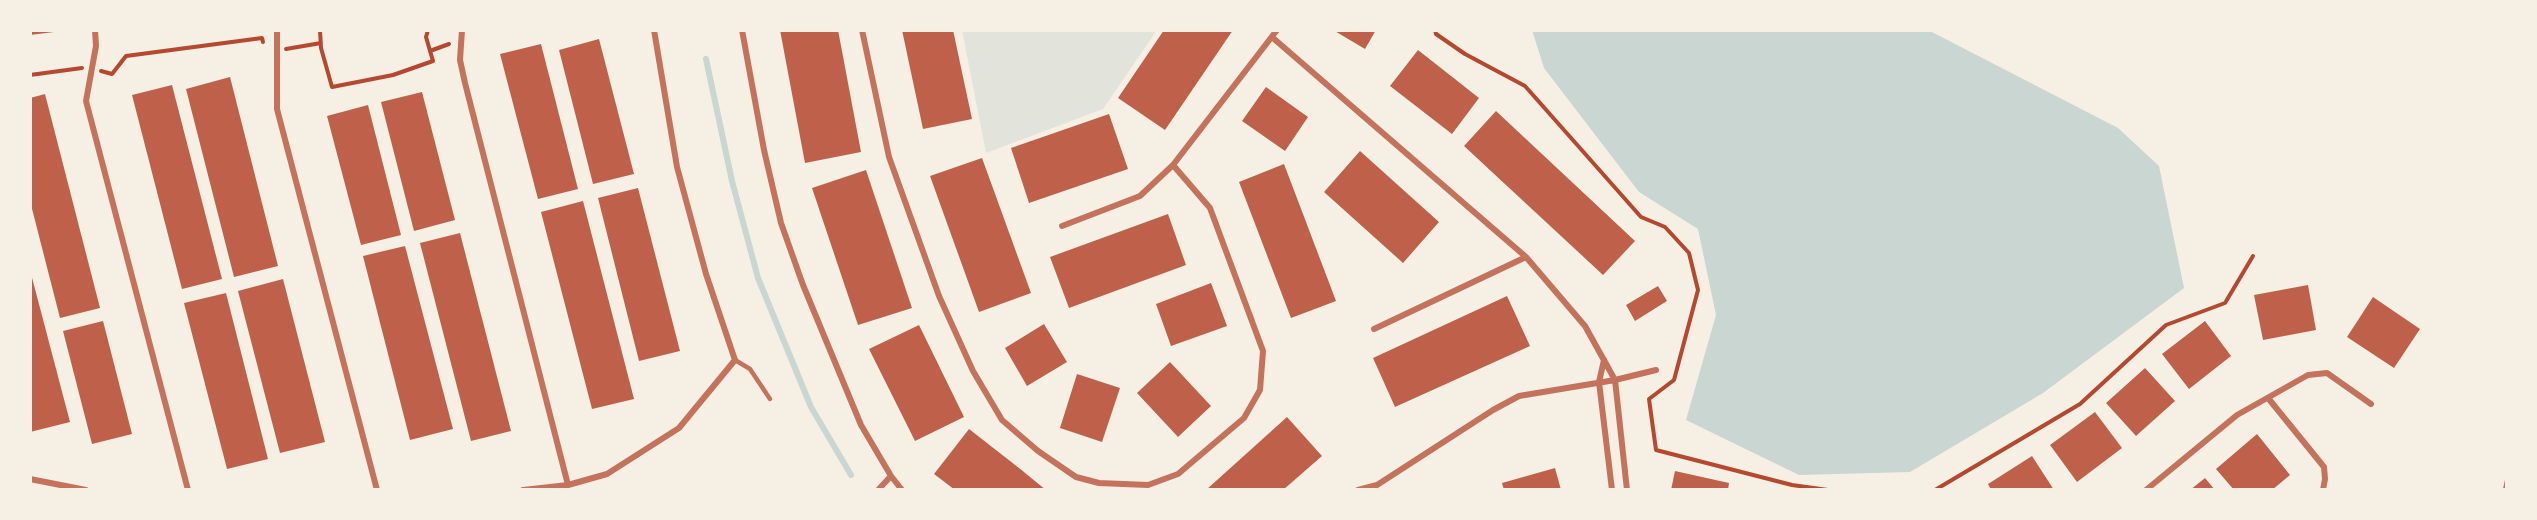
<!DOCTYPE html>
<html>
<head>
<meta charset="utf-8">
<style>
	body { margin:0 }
	#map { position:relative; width:2537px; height:520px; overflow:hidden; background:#f6efe4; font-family:Roboto,sans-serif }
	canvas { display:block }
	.frame { position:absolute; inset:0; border:32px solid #f6efe4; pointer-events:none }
</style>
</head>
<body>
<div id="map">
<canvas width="2537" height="520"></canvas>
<div class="frame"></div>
</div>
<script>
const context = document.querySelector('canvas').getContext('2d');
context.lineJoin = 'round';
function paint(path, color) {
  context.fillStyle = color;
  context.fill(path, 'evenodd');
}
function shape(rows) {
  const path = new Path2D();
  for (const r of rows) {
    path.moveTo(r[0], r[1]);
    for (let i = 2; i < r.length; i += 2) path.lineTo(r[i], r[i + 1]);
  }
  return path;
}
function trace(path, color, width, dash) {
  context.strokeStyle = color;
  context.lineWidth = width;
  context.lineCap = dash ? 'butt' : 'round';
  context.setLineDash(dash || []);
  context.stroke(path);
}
paint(shape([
	[962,30,1157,30,1103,109,986,153]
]), '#e2e4dc');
paint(shape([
	[1532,30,1928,30,2118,128,2159,166,2184,288,2043,393,1910,472,1799,475,1686,420,1716,315,1698,229,1639,192,1544,68]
]), '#c9d6d2');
trace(shape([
	[706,59,732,181,758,278,811,407,851,475]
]), '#c9d6d2', 6);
paint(shape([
	[30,30,54,30,54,32,30,35],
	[780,30,838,30,861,152,805,163],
	[902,30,953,30,972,119,923,129],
	[1164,30,1233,30,1165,130,1118,98],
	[1333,30,1376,30,1365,49],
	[599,39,634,174,593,184,559,50],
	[541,44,578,189,538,199,500,54],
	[1418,50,1479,98,1452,134,1390,86],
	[230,77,278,266,234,277,186,89],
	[172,85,222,279,182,289,132,95],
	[1266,87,1308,117,1285,151,1242,121],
	[422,92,455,220,414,231,381,102],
	[45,94,100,308,60,318,30,201,30,98],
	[368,105,401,235,361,245,327,116],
	[1496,111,1635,241,1603,275,1464,146],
	[1109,114,1128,169,1029,203,1011,148],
	[1360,151,1439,222,1403,263,1324,192],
	[982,158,1031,293,979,312,930,176],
	[1284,164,1336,301,1291,318,1239,182],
	[866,170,912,308,858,325,812,188],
	[638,188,680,351,639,361,598,198],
	[583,201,634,399,592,409,541,212],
	[1168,214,1186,265,1069,308,1050,257],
	[460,233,511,431,471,441,420,243],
	[405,246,453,429,410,440,363,256],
	[30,270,70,422,30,432],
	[283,279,325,442,280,453,238,291],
	[1211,283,1227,326,1171,346,1156,304],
	[2308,285,2316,330,2263,340,2254,295],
	[1658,286,1667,301,1635,321,1626,305],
	[226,293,268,459,227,469,184,303],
	[1507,296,1530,346,1395,407,1373,358],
	[2373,297,2420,329,2394,368,2347,337],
	[103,321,132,434,92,444,63,331],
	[2205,321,2231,356,2189,389,2162,354],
	[1044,324,1067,362,1027,386,1005,348],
	[919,325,964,417,915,441,869,349],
	[1170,362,1211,406,1178,437,1137,393],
	[2145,368,2175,401,2136,436,2106,403],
	[1077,374,1120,388,1102,442,1060,428],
	[2095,412,2122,448,2077,482,2050,445],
	[1287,417,1322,456,1283,490,1206,490],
	[969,429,1019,468,1046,490,955,490,934,474],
	[2257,434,2290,475,2272,490,2234,490,2216,469],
	[2032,456,2054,490,1991,490,1988,484],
	[1555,468,1561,490,1504,490,1502,483],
	[1675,471,1729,483,1728,490,1671,490],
	[2205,478,2215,490,2190,490]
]), '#bf614a');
trace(shape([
	[320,30,321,48,332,87,393,75,433,61,426,37,428,30],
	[1435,30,1436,34,1465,54,1525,86,1641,217,1665,227,1689,253,1698,290,1674,380,1649,399,1656,450,1792,485,1828,490],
	[286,49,321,43],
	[430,51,449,44],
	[101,71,112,74,126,56,262,38,263,42],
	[30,75,82,68],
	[1935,490,2080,404,2166,325,2225,303,2253,256]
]), '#b5482f', 4);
trace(shape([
	[735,360,750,369,770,399],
	[2505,490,2507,481]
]), '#c5725c', 4.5);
trace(shape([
	[95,30,96,46,86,101,188,490],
	[277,30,277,109,377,490],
	[462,30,460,60,465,83,568,485],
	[742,30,764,150,781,223,803,285,861,425,891,476,902,490],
	[862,30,889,157,939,296,973,371,1002,420,1038,451,1076,477,1099,483,1148,485,1178,474,1244,418,1260,390,1263,351,1210,208,1173,165],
	[1273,38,1526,257,1585,326,1615,380,1627,490],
	[1062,226,1140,196,1173,165,1277,30],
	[1374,329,1526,257],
	[1604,360,1599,382,1612,490],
	[2268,398,2324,467,2325,479,2323,490],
	[30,479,86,490],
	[523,490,568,485,607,474,679,428,735,360,706,274,677,167,654,30],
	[878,490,891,476],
	[1358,490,1377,485,1493,410,1519,396,1615,380,1656,370],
	[2146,490,2237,415,2308,375,2327,373,2371,404]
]), '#c5725c', 6);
</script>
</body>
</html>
